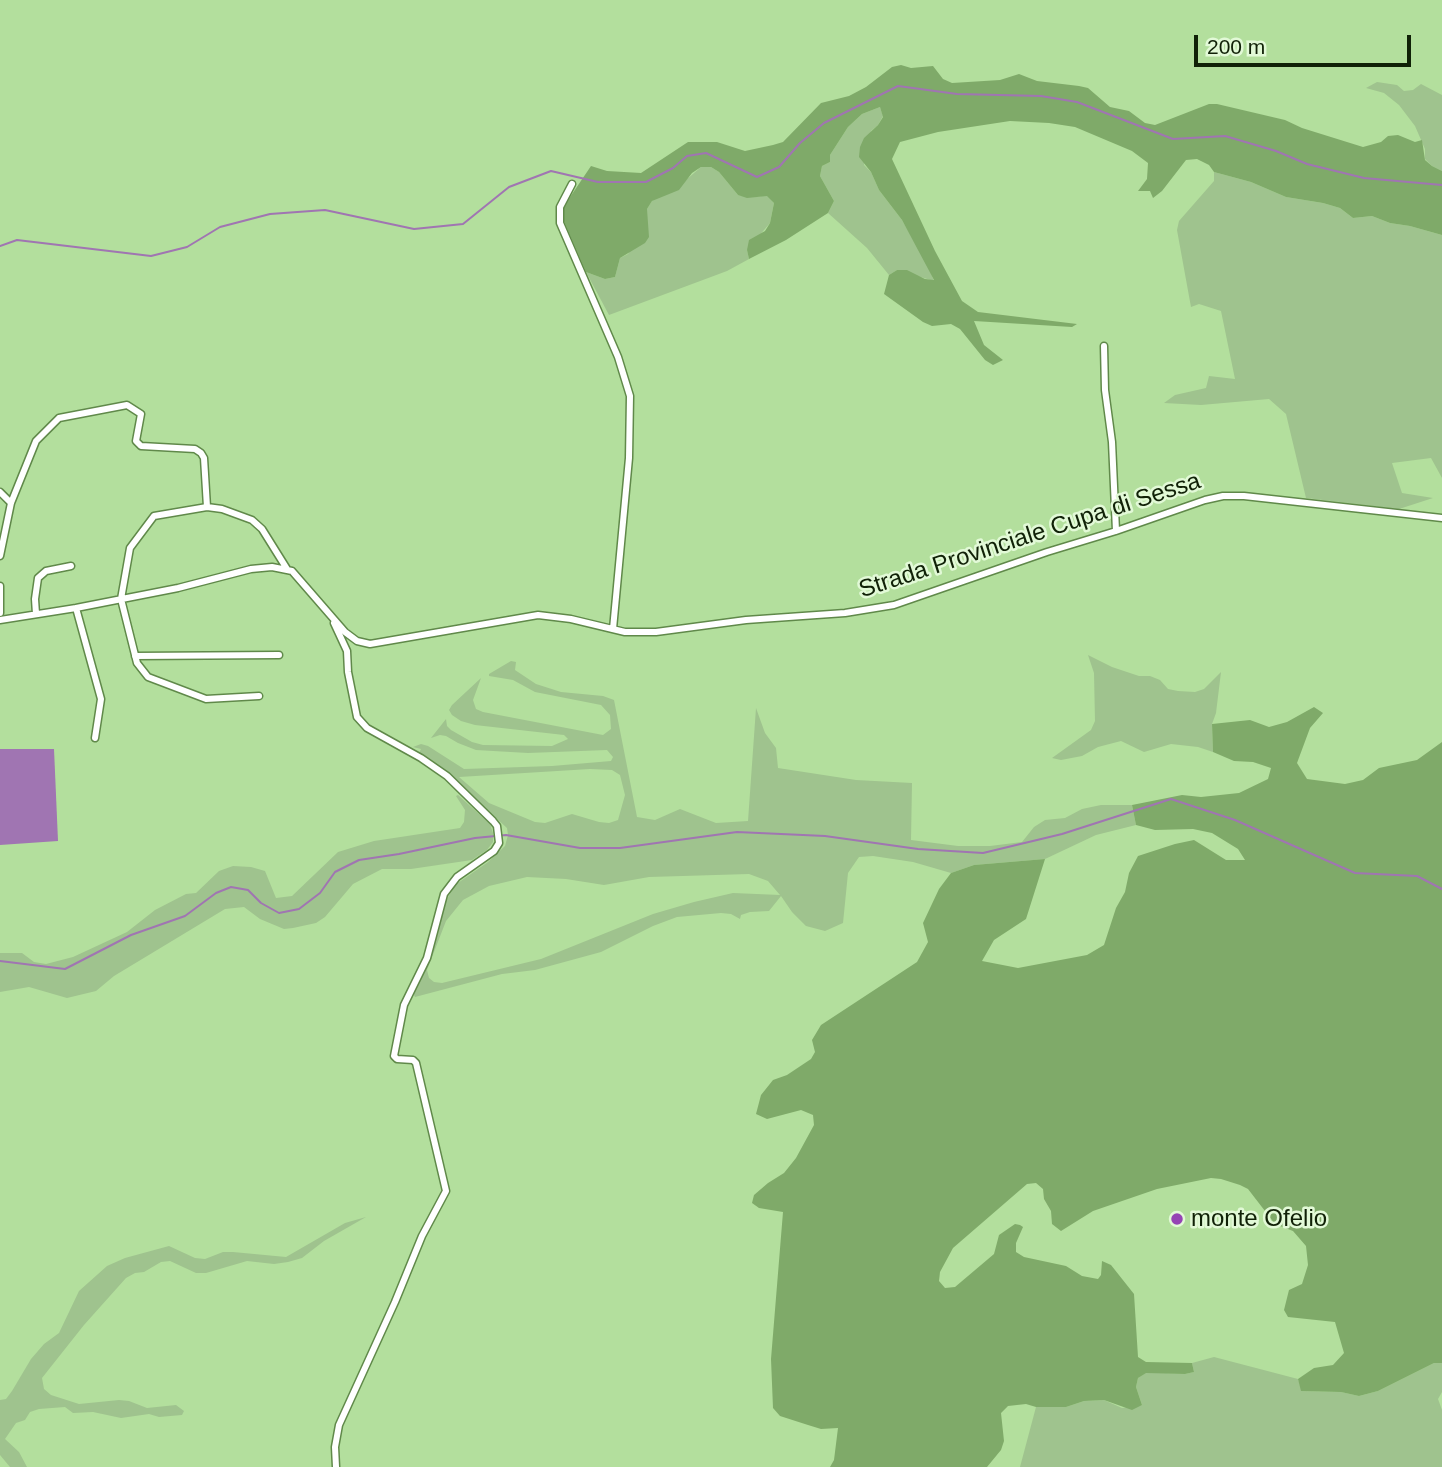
<!DOCTYPE html>
<html>
<head>
<meta charset="utf-8">
<style>
	body { margin:0 }
	#map { position:relative; width:1442px; height:1467px; overflow:hidden; background:#b3df9d; font-family:Arial,sans-serif }
	canvas { display:block }
	.scale { position:absolute; left:1194px; top:35px; width:217px; height:32px; box-sizing:border-box; border:4px solid #102107; border-top:0; padding-left:9px; font-size:21px; line-height:24px; white-space:nowrap; color:#102107; -webkit-text-stroke:5px #e2f9d7; paint-order:stroke }
</style>
</head>
<body>
<div id="map">
<canvas width="1442" height="1467"></canvas>
<div class="scale">200 m</div>
</div>
<script>
const context = document.querySelector('canvas').getContext('2d');
context.lineJoin = 'round';
function paint(path, color) {
  context.fillStyle = color;
  context.fill(path, 'evenodd');
}
function shape(rows) {
  const path = new Path2D();
  for (const r of rows) {
    path.moveTo(r[0], r[1]);
    for (let i = 2; i < r.length; i += 2) path.lineTo(r[i], r[i + 1]);
  }
  return path;
}
function trace(path, color, width, dash) {
  context.strokeStyle = color;
  context.lineWidth = width;
  context.lineCap = dash ? 'butt' : 'round';
  context.setLineDash(dash || []);
  context.stroke(path);
}
function label(font, color, halo, rows, align = 'center') {
  context.font = font + ' Arial,sans-serif';
  context.lineWidth = 5;
  context.setLineDash([]);
  context.textBaseline = 'middle';
  context.strokeStyle = halo;
  context.fillStyle = color;
  for (const [text, x, y, turn = 0] of rows) {
    context.save();
    context.translate(x, y);
    context.rotate((+turn || 0) * Math.PI / 180);
    context.textAlign = isNaN(turn) ? turn : align;
    if (halo) context.strokeText(text, 0, 0);
    context.fillText(text, 0, 0);
    context.restore();
  }
}
paint(shape([
	[1377,82,1397,85,1404,91,1413,90,1421,84,1442,95,1442,171,1432,166,1425,159,1425,149,1415,126,1399,105,1384,93,1366,88],
	[880,107,883,116,878,125,871,131,864,165,871,172,879,190,902,220,927,263,934,281,897,270,889,275,867,248,828,213,834,201,820,176,822,166,830,162,830,155,848,127,862,114],
	[701,167,711,167,719,172,738,195,757,197,767,195,774,203,770,223,747,250,749,259,727,271,609,315,586,272,605,279,615,277,620,258,628,254,647,219,647,209,652,201,686,180],
	[1214,172,1251,182,1286,197,1323,203,1340,208,1353,218,1372,216,1390,223,1410,226,1442,235,1442,478,1431,458,1392,463,1402,493,1433,498,1399,509,1306,498,1286,414,1269,399,1201,405,1164,403,1175,395,1206,388,1209,376,1235,379,1221,311,1199,304,1191,307,1177,230,1179,221,1214,181],
	[1088,655,1112,667,1139,676,1150,676,1160,680,1168,689,1178,691,1195,692,1204,689,1221,672,1216,713,1212,724,1213,752,1198,747,1171,744,1144,752,1121,741,1098,747,1082,756,1061,760,1052,758,1091,730,1095,721,1094,673],
	[511,661,516,662,515,670,536,684,561,692,603,696,614,700,637,817,655,820,680,809,716,823,748,821,756,708,765,733,776,748,778,768,856,780,912,783,911,840,958,846,990,846,1022,842,1034,827,1045,820,1065,818,1082,809,1101,805,1132,805,1136,825,1096,835,1045,859,974,865,951,873,913,862,873,856,859,857,848,873,843,923,825,931,806,926,792,912,781,896,769,911,750,912,741,915,740,919,731,914,721,913,677,917,653,926,601,952,535,970,502,974,415,997,413,993,438,934,443,906,455,885,488,862,505,846,508,835,507,828,443,769,419,753,421,749,413,747,421,744,428,746,464,769,552,766,611,761,613,757,607,750,528,753,476,750,458,743,446,736,440,735,431,738,446,719,447,726,451,730,472,742,483,745,552,746,568,739,564,735,475,725,461,721,452,715,449,710,452,705,481,678,473,700,476,709,483,712,603,735,611,729,610,715,601,705,535,692,513,680,489,676,489,674],
	[590,769,612,770,620,775,625,795,618,820,609,823,599,822,572,814,545,823,535,822,489,803,459,777],
	[749,874,768,881,780,895,733,893,694,902,653,914,541,959,442,983,434,982,429,978,427,970,446,921,463,900,489,886,527,877,566,879,604,885,649,877],
	[458,795,490,824,493,833,493,842,487,850,472,860,411,869,382,869,353,884,325,917,316,923,293,928,284,929,260,919,244,907,225,909,114,976,96,991,67,998,29,987,0,992,0,953,22,953,34,962,46,964,73,957,127,932,155,910,186,894,196,893,219,871,233,866,251,867,265,871,276,898,292,896,338,852,374,841,460,828,464,822,465,810,456,796],
	[366,1217,324,1241,302,1258,288,1262,274,1264,247,1261,206,1273,196,1273,170,1261,161,1262,144,1272,135,1273,126,1278,84,1325,42,1378,44,1389,51,1395,79,1404,119,1400,129,1401,147,1408,176,1405,184,1411,182,1415,159,1417,149,1414,121,1418,93,1412,73,1413,65,1407,39,1409,30,1412,25,1420,16,1423,5,1439,19,1452,27,1467,10,1467,0,1455,0,1400,6,1399,12,1391,31,1359,44,1344,59,1333,79,1291,107,1266,125,1258,169,1246,195,1258,205,1259,223,1252,233,1252,286,1257,345,1223],
	[1214,1357,1298,1379,1302,1391,1341,1392,1359,1396,1378,1391,1434,1363,1442,1363,1442,1392,1438,1399,1442,1410,1442,1467,1020,1467,1036,1407,1066,1407,1084,1401,1104,1400,1122,1408,1142,1405,1136,1387,1138,1378,1146,1372,1185,1374,1194,1372,1192,1363]
]), '#9fc38e');
paint(shape([
	[901,65,911,68,933,66,943,79,952,83,1000,80,1019,74,1037,81,1079,86,1088,88,1110,107,1129,111,1145,123,1155,125,1209,104,1217,104,1285,120,1302,128,1363,147,1381,142,1388,136,1398,135,1415,142,1422,140,1425,160,1432,166,1442,171,1442,235,1410,226,1390,223,1372,216,1353,218,1340,208,1323,203,1286,197,1251,182,1214,172,1209,165,1197,159,1186,160,1162,191,1153,198,1150,191,1138,191,1147,179,1148,163,1132,151,1075,127,1049,123,1010,121,938,132,900,142,892,159,935,251,962,301,978,312,1077,324,1072,327,974,321,984,345,1003,360,993,365,985,360,960,329,951,324,932,326,923,322,884,294,889,275,897,270,907,270,925,279,934,280,902,220,879,190,871,172,859,157,860,147,864,138,878,125,883,117,880,107,862,114,848,127,830,155,830,162,822,166,820,176,834,201,828,213,786,240,749,259,747,250,749,240,765,231,770,223,774,203,767,196,747,198,738,195,719,172,711,167,701,167,692,173,679,190,652,201,647,209,649,237,645,243,620,258,615,277,605,279,586,272,563,219,562,209,591,166,607,171,641,173,688,142,717,142,745,151,773,145,783,142,821,103,849,96,866,87,892,67],
	[1314,707,1323,713,1310,728,1297,763,1307,779,1345,784,1363,780,1379,768,1417,760,1442,742,1442,1363,1434,1363,1378,1391,1359,1396,1341,1392,1301,1391,1298,1379,1314,1368,1333,1365,1344,1353,1335,1322,1288,1317,1284,1310,1289,1290,1302,1284,1308,1265,1306,1246,1293,1231,1275,1224,1248,1189,1240,1185,1221,1179,1211,1178,1157,1189,1093,1211,1061,1231,1052,1224,1051,1211,1044,1199,1043,1189,1036,1183,1027,1184,953,1248,940,1272,939,1281,945,1288,955,1287,994,1254,999,1235,1015,1224,1020,1225,1023,1227,1016,1243,1016,1252,1024,1257,1066,1266,1082,1276,1098,1279,1101,1275,1102,1261,1111,1265,1134,1294,1138,1357,1146,1362,1192,1363,1194,1372,1185,1374,1146,1373,1138,1378,1136,1387,1142,1405,1132,1410,1104,1400,1084,1401,1066,1407,1036,1407,1026,1404,1008,1406,1001,1413,1004,1441,1001,1450,987,1467,830,1467,834,1460,838,1428,821,1429,808,1425,780,1416,773,1408,771,1359,783,1212,759,1208,752,1203,754,1195,768,1183,784,1173,796,1158,814,1125,813,1115,801,1110,767,1119,756,1114,761,1095,773,1080,787,1075,811,1059,815,1052,812,1040,821,1025,917,962,928,942,923,923,939,889,951,873,974,865,1045,859,1026,919,994,940,982,961,1018,968,1087,955,1104,945,1116,908,1125,892,1129,873,1138,856,1175,844,1194,840,1226,860,1245,860,1238,849,1212,833,1193,829,1155,830,1136,825,1132,805,1182,795,1201,797,1239,793,1268,779,1271,768,1253,762,1234,761,1213,752,1212,724,1250,720,1269,727,1287,722]
]), '#7faa69');
paint(shape([
	[0,749,54,749,58,841,0,845]
]), '#a075b2');
trace(shape([
	[0,246,17,240,151,256,187,247,220,227,270,214,325,210,414,229,463,224,509,187,551,171,598,182,646,182,673,168,687,156,706,153,757,177,779,167,800,143,824,123,898,86,957,94,1041,96,1077,102,1173,139,1225,136,1276,151,1307,164,1364,178,1442,185],
	[0,961,65,969,131,935,185,916,216,893,231,887,248,890,261,903,279,913,299,909,320,893,335,872,359,860,399,854,475,838,506,835,580,848,620,848,737,832,825,836,918,849,983,853,1062,834,1171,799,1235,820,1355,873,1417,876,1442,889]
]), '#a075b2', 2);
const minor = shape([
	[572,184,560,207,560,223,618,357,630,396,629,458,613,629],
	[1104,346,1105,390,1112,442,1116,531],
	[0,492,11,503],
	[207,507,154,516,130,548,121,599,137,663,148,677,206,699,259,696],
	[0,556,11,503,36,441,59,418,127,405,141,414,136,441,141,446,195,449,201,453,204,458,207,507,222,509,252,520,262,529,287,569],
	[0,586,0,613],
	[76,608,101,699,95,738],
	[36,614,35,599,38,578,46,571,71,566],
	[0,620,76,608,178,588,251,569,272,567,292,571,345,632,357,641,370,644,538,615,571,619,625,632,656,632,746,620,845,613,894,605,1047,552,1116,531,1205,500,1223,496,1244,496,1442,518],
	[334,623,347,651,348,672,357,717,367,728,421,758,447,776,493,821,497,826,499,843,494,851,457,877,444,894,427,958,404,1005,394,1056,397,1059,413,1060,416,1063,446,1191,422,1236,395,1302,339,1425,335,1447,336,1467],
	[135,656,279,655]
]);
trace(minor, '#60894a', 9);
trace(minor, '#fff', 6);
for (const [x, y, r, color] of [
	[1177,1219,7,"#9544b4"]
]) {
  const dot = new Path2D();
  dot.arc(x, y, r, 0, 2 * Math.PI);
  context.fillStyle = color;
  context.fill(dot);
  trace(dot, '#e2f9d7', 2.5);
}
label('24px', '#102107', '#e2f9d7', [
	["Strada Provinciale Cupa di Sessa",1030,536,-18]
]);
label('24px', '#102107', '#e2f9d7', [
	["monte Ofelio",1191,1219]
], 'left');
</script>
</body>
</html>
